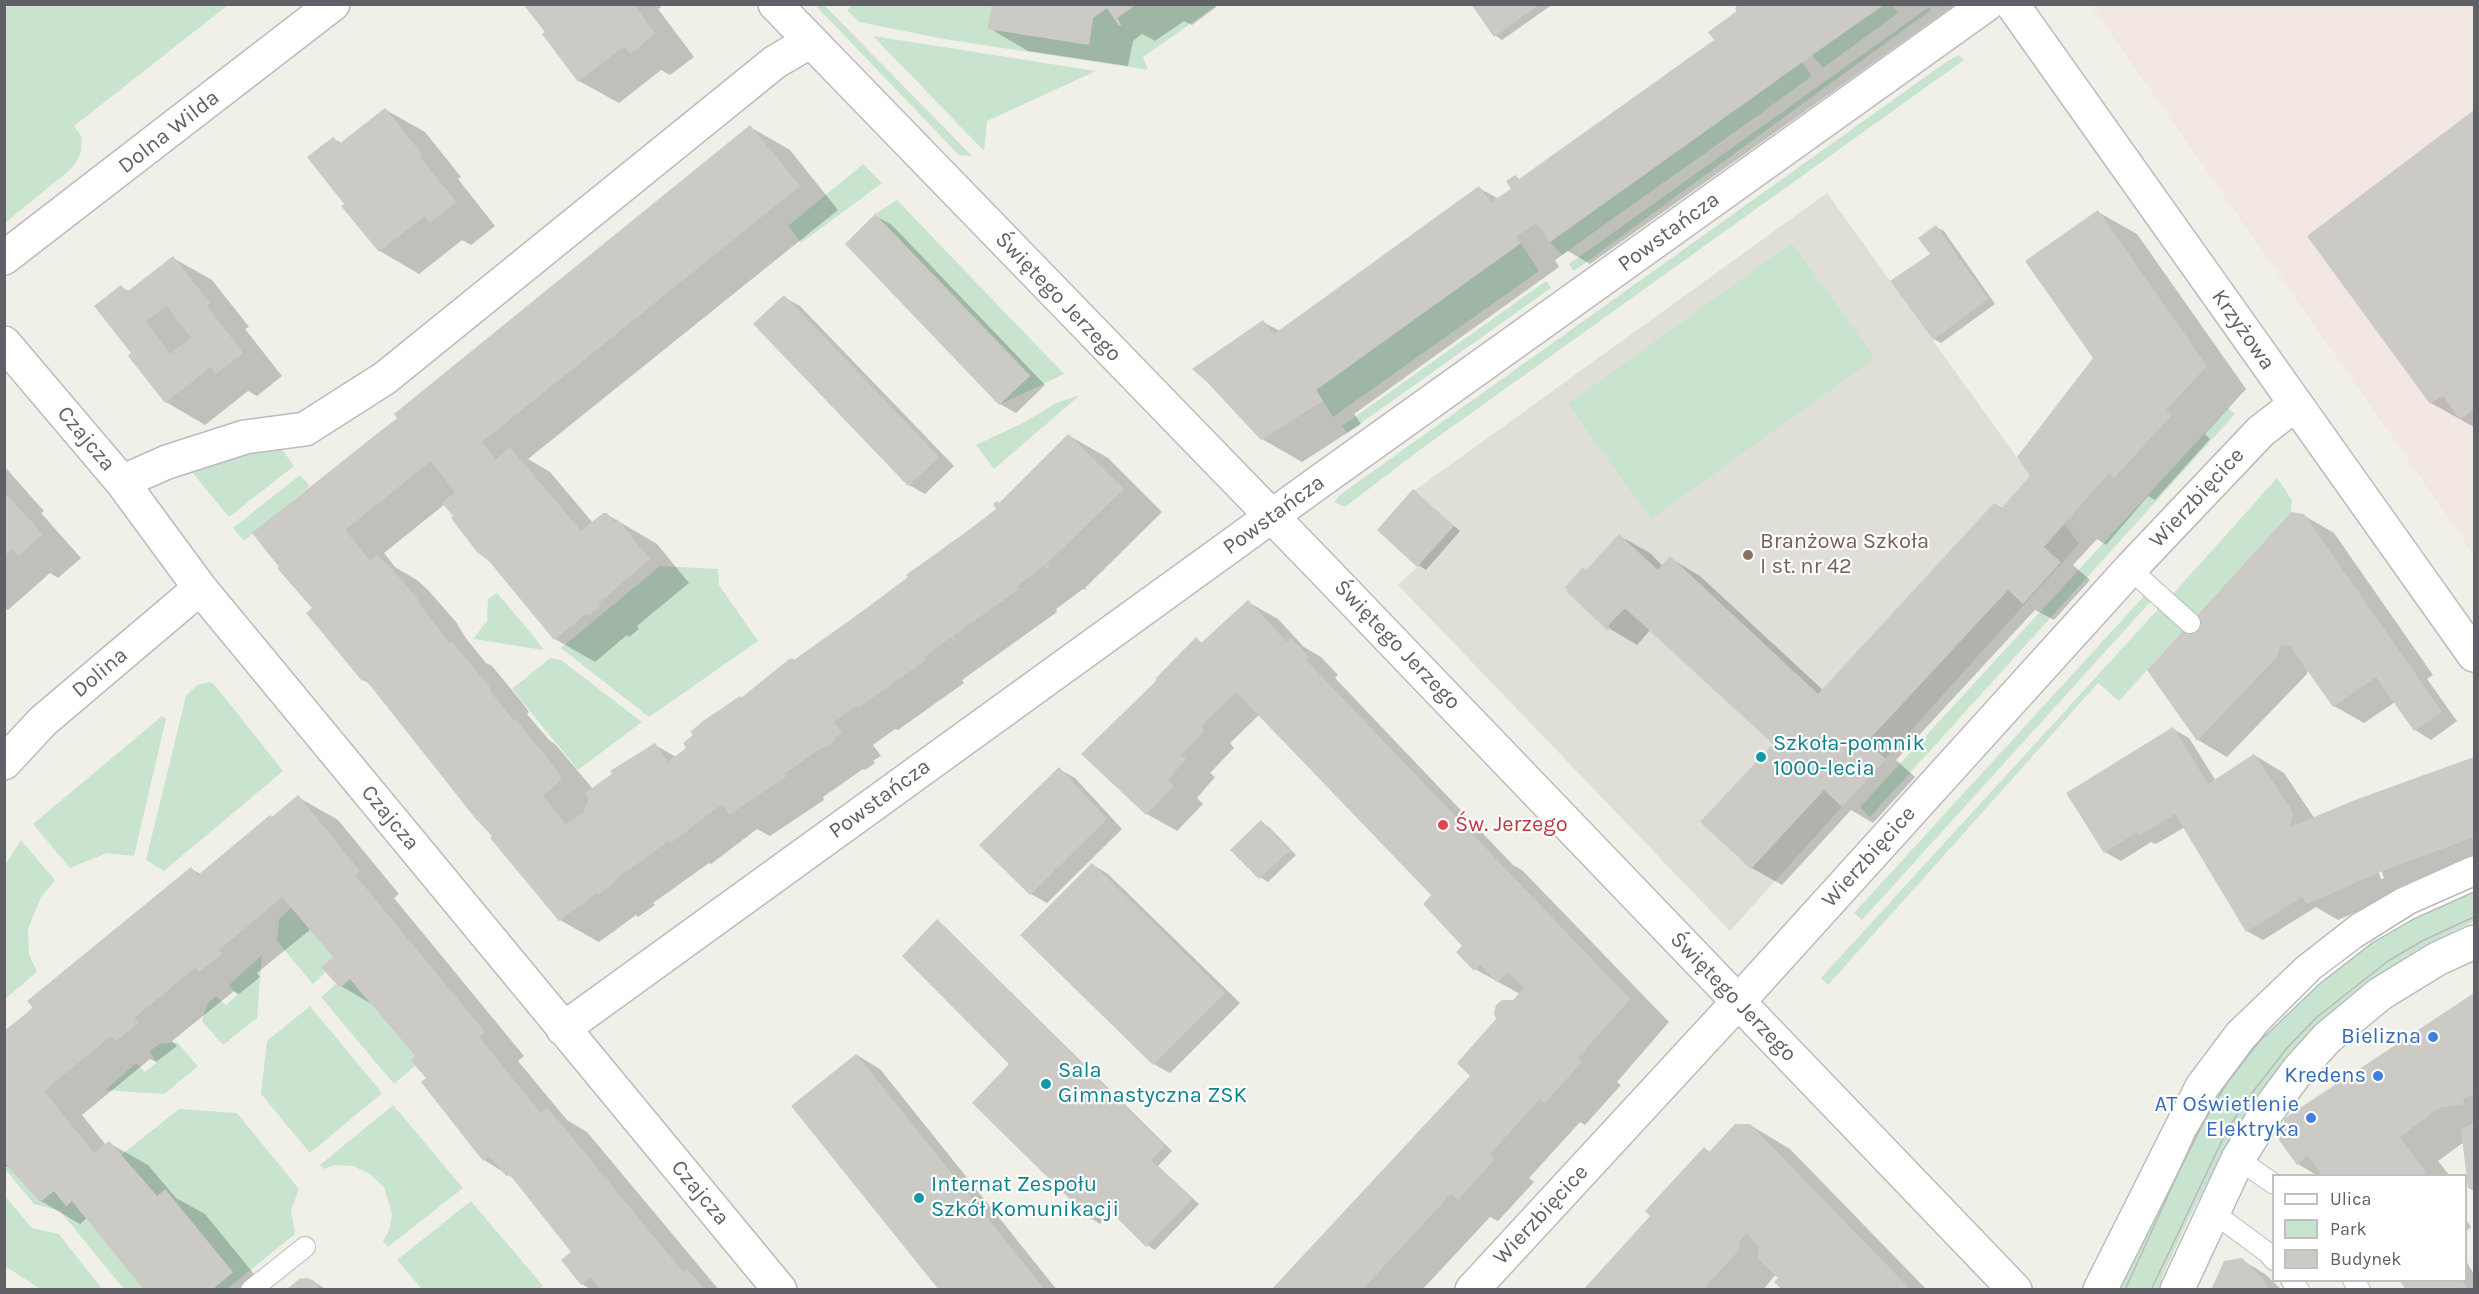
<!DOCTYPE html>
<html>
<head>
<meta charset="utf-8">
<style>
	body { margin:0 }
	#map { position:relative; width:2479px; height:1294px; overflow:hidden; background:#f0f0e9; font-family:Karla,sans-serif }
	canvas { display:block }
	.frame { position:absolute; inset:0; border:6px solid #606167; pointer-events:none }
	.legend { position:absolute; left:2272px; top:1174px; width:195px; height:108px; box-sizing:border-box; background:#fff; border:2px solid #bfc0c2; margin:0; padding:8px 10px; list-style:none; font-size:18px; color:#606167 }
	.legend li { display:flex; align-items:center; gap:12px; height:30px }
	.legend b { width:30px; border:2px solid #bfc0c2 }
</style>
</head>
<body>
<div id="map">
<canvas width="2479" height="1294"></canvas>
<div class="frame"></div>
<ul class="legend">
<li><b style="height:8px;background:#fff"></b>Ulica</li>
<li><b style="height:16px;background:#c9e4ce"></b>Park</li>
<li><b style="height:16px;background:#cbcac5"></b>Budynek</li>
</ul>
</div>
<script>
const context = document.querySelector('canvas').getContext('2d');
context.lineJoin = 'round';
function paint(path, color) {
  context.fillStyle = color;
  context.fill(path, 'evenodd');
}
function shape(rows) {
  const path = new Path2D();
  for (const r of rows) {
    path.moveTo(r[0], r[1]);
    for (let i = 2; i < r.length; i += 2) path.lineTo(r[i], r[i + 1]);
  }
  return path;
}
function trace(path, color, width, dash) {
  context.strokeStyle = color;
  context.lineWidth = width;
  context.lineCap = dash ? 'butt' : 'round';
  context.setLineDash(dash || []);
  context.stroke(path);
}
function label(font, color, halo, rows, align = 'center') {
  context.font = font + ' Karla,sans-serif';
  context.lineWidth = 4.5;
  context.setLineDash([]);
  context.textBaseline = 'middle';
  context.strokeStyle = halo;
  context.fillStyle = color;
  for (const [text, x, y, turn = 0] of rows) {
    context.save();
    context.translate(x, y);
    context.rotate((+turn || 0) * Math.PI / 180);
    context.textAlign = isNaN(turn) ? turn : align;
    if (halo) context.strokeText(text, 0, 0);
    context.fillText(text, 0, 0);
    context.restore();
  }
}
paint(shape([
	[1827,193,2079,544,1730,931,1398,585,1417,567,1414,491]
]), '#dfdfd7');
paint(shape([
	[2091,5,2474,5,2474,557,2459,533]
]), '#f3e7e3');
paint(shape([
	[5,4,228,4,228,5,74,126,82,137,81,152,77,161,71,169,5,223],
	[854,4,992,5,987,28,1089,44,1093,18,1107,8,1120,26,1121,24,1117,18,1136,5,1217,5,1143,57,1148,70,944,39,859,22,847,10],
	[815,5,824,5,972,156,959,155],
	[1884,5,1892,5,1898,13,1823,68,1812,55],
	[1929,7,1931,10,1574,271,1569,264],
	[873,36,1096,71,987,121,984,151],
	[1959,55,1964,60,1417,452,1345,507,1334,502,1341,494,1946,62],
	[1802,62,1812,76,1760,114,1562,255,1550,242],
	[863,164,882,183,801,243,788,226],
	[897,200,1064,374,999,405,1030,375,875,214],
	[1521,243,1539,271,1333,417,1316,390],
	[1792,243,1875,358,1651,519,1568,404],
	[1546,281,1551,288,1347,433,1342,426],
	[1080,395,994,469,976,445,1023,423,1056,403],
	[2228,408,2235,414,1870,817,1860,807],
	[252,446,277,448,283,451,294,466,229,517,186,465],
	[300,475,310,486,244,541,233,528],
	[2277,478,2292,500,2291,512,2196,616,2172,595],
	[660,566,718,569,719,585,758,641,649,717,561,648],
	[497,593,535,638,544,650,473,639,487,621,488,599],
	[2146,594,2152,600,1862,920,1854,913],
	[2160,607,2184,629,2119,701,2098,683,1828,985,1821,978],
	[550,658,561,660,642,722,578,770,512,689],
	[209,682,214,684,283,771,164,871,146,860,186,696,197,685],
	[162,716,166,719,134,856,107,853,70,868,33,824],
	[21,840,55,880,41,897,28,929,29,954,37,972,5,999,5,865],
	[2474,881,2474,921,2417,950,2363,986,2309,1033,2257,1095,2235,1130,2190,1216,2161,1279,2169,1283,2166,1289,2111,1290,2132,1264,2182,1156,2228,1075,2322,968],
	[292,907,333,957,321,967,326,972,313,984,277,941,279,919],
	[262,955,257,1018,223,1045,202,1021,207,1004,216,996,226,1005,237,995,229,985],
	[350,979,415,1056,410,1060,415,1066,394,1084,321,997,336,984,340,988],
	[310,1006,382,1093,310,1153,261,1094,267,1041],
	[177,1042,198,1066,164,1094,105,1090,136,1063,145,1072,157,1062,149,1052,159,1044],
	[393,1105,463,1188,388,1247,383,1241,389,1230,392,1214,384,1187,370,1174,353,1166,335,1165,324,1169,320,1165],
	[179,1109,237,1113,299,1189,291,1210,295,1234,227,1289,212,1289,233,1272,157,1196,121,1155],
	[6,1161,40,1202,54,1191,66,1206,72,1201,144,1289,124,1289,60,1211,34,1204,5,1169],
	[4,1195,32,1228,59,1234,102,1289,40,1289,5,1266],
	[471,1201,543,1286,539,1289,422,1289,397,1260]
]), '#c9e4ce');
paint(shape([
	[525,4,659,4,661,7,658,9,694,57,670,75,661,70,619,103,579,81,547,32],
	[988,4,1216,4,1216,7,1192,25,1184,21,1155,41,1142,34,1133,41,1128,66,1028,51,989,28,993,7],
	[1474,4,1553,4,1502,40,1495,35],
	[1741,4,1952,4,1952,7,1590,264,1568,251,1555,260,1559,267,1354,414,1361,424,1302,462,1262,439,1263,322,1280,331,1479,188,1499,199,1513,189,1515,177,1520,180,1717,41],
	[386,110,425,132,461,177,458,179,495,226,471,245,462,240,419,274,380,251,346,204,334,139,343,144],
	[2474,112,2474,427,2431,403,2309,237],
	[750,127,790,150,838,210,528,459,550,472,593,523,606,514,657,544,689,583,637,626,639,629,629,637,627,635,595,662,555,639,445,504,384,553,395,567,417,580,428,590,456,622,465,637,486,663,492,666,520,700,529,712,527,714,549,740,555,744,593,789,655,745,676,757,742,699,865,611,998,509,1000,504,1068,435,1108,458,1162,512,1085,588,1087,590,1083,589,1056,609,1057,612,962,680,964,683,898,730,895,729,873,745,881,756,873,761,875,763,865,770,863,769,823,797,824,800,770,836,757,829,711,864,709,863,653,903,655,905,638,917,636,915,599,942,560,920,372,685,363,680,308,613,314,608,279,568,399,419],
	[2098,212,2137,234,2246,389,2205,434,2210,439,2155,500,2148,496,2106,545,2097,539,2073,565,2090,580,2054,620,2035,610,1896,760,1915,777,1873,823,1851,810,1782,885,1752,868,1775,744,1651,629,1637,645,1607,627,1587,571,1620,536,1650,553,1663,566,1670,558,1700,576,1823,690,1995,504,2003,509,2031,478,2095,358],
	[876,216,892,225,1045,385,1016,413,1000,404],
	[1936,227,1944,231,1995,304,1941,343,1934,339,1932,254],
	[173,258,212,280,249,327,245,329,282,376,257,396,248,391,205,425,166,402,133,354,121,287,130,292],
	[784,297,800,306,954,466,925,494,909,485],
	[4,466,44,511,41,513,81,558,58,578,50,573,8,610,4,608],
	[1413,491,1460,531,1426,570,1418,565],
	[2303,515,2334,533,2433,675,2427,679,2457,721,2431,740,2415,730,2395,702,2364,723,2334,706,2308,669,2307,674,2227,757,2198,740],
	[1248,602,1278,619,1304,647,1321,657,1338,675,1335,678,1513,865,1522,870,1669,1022,1617,1082,1621,1085,1585,1125,1580,1122,1529,1178,1534,1182,1498,1221,1490,1217,1422,1290,1273,1290,1472,1076,1513,1002,1520,994,1475,969,1434,895,1260,714,1230,743,1234,748,1210,773,1215,777,1197,798,1203,804,1177,831,1147,814,1083,754,1159,680,1196,639,1203,643],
	[2173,729,2189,738,2216,781,2254,755,2284,773,2315,819,2474,758,2474,859,2408,883,2409,889,2338,920,2316,907,2263,940,2247,931,2185,827,2156,844,2151,842,2121,861,2105,852],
	[2362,826,2366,826,2384,878,2381,879],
	[1059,769,1075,778,1122,829,1047,903,1031,894],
	[298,797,338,820,399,894,394,898,524,1056,518,1061,567,1120,587,1132,719,1290,592,1290,582,1284,573,1252,516,1180,484,1160,423,1083,428,1078,417,1057,375,1006,341,986,335,957,311,929,257,973,260,977,239,994,234,991,172,1041,177,1046,156,1062,150,1059,82,1115,106,1145,109,1143,148,1165,176,1198,205,1214,267,1290,145,1290,87,1218,80,1224,41,1201,17,1172,4,1165,4,1033,191,869,201,874],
	[1261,822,1269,827,1296,855,1268,882,1260,877],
	[1093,865,1108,874,1240,1003,1170,1073,1154,1064],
	[937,921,944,926,1172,1151,1158,1166,1199,1204,1155,1250,1147,1245,1112,1211,1100,1224,1092,1219,974,1103,1011,1064],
	[2474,995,2474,1191,2469,1188,2464,1142,2438,1161,2450,1176,2318,1176,2298,1164,2286,1119],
	[857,1055,880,1069,1057,1290,941,1290],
	[1750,1125,1790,1149,1927,1290,1784,1290,1776,1274,1763,1290,1585,1290,1652,1216,1705,1149,1710,1152],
	[2466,1220,2471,1227,2466,1231],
	[2242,1260,2265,1274,2282,1290,2212,1290],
	[2466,1261,2474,1274,2474,1290,2407,1290,2401,1280,2466,1280],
	[313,1281,327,1290,288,1290]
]), '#0003');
paint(shape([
	[523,4,634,4,655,34,630,54,624,46,578,82,542,34,545,32],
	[992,4,1136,4,1117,18,1121,25,1119,26,1107,8,1093,18,1089,45,987,29],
	[1471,4,1540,4,1494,37],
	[1739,4,1884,4,1550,242,1536,223,1516,237,1521,243,1316,390,1323,401,1261,440,1206,381,1192,369,1263,320,1274,334,1479,186,1491,202,1511,189,1506,181,1515,175,1519,179,1714,40,1708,32,1737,11,1735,8],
	[385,108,422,154,420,156,456,202,430,223,425,216,379,252,341,206,344,204,307,157,333,137,339,144],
	[2474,110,2474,409,2460,420,2443,396,2430,404,2307,236],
	[750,125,800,186,482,442,496,459,510,447,581,531,603,513,607,513,614,522,617,519,650,559,599,603,600,606,589,615,587,613,554,640,489,561,477,552,451,518,453,516,442,503,455,492,431,461,345,530,370,561,377,555,389,566,416,597,426,613,450,643,452,642,480,675,491,689,489,690,514,721,515,719,553,765,561,777,560,781,543,796,566,824,583,813,589,798,585,793,612,774,610,771,655,743,668,762,686,748,683,743,693,735,690,732,703,721,740,696,741,698,788,660,792,658,794,660,864,610,908,577,906,575,970,529,996,509,993,504,997,501,999,503,1068,434,1124,489,1046,564,1049,567,1046,569,1044,566,1017,586,1019,589,953,636,955,639,953,640,951,637,924,657,926,660,858,708,856,706,834,722,842,733,835,738,836,740,824,748,823,747,784,774,786,777,729,815,722,804,671,843,669,841,615,880,616,882,598,895,597,893,559,921,490,838,492,836,475,818,365,679,362,681,306,613,312,608,277,568,279,567,252,533,397,418,394,414],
	[2098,210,2207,366,2166,410,2172,415,2114,478,2109,473,2044,547,2061,562,2023,604,2008,590,1867,742,1886,759,1842,807,1824,790,1751,869,1700,822,1773,744,1627,610,1624,609,1608,626,1610,628,1608,631,1566,591,1568,590,1565,587,1583,567,1586,570,1619,534,1658,570,1670,556,1818,694,1994,503,2001,509,2030,476,2017,457,2093,358,2025,261],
	[875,214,1030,376,999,405,845,244],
	[1936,225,1988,299,1933,340,1890,281,1930,254,1918,238],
	[173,256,210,303,207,306,243,353,216,374,211,367,165,403,128,356,131,353,94,306,121,285,127,292],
	[167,306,191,338,170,354,146,321],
	[784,295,939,457,908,486,753,324],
	[1413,489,1454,526,1417,567,1377,530],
	[4,492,43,534,18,556,12,549,4,556],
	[2291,512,2304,514,2442,712,2414,731,2376,677,2333,707,2290,646,2280,645,2277,657,2197,741,2147,670],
	[1248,600,1287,642,1291,638,1309,657,1306,660,1630,999,1578,1058,1582,1062,1545,1103,1540,1099,1490,1154,1495,1159,1458,1200,1451,1194,1362,1290,1271,1290,1470,1076,1457,1063,1496,1019,1494,1013,1496,1005,1502,1000,1513,1000,1524,988,1508,972,1497,982,1480,965,1474,971,1456,952,1462,946,1423,904,1431,895,1236,692,1201,726,1205,731,1181,755,1186,759,1168,780,1174,786,1146,815,1081,754,1157,680,1155,679,1196,637,1201,643],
	[2173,727,2208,784,2254,754,2293,812,2290,827,2355,800,2474,757,2474,837,2380,872,2307,904,2302,897,2246,932,2175,814,2139,836,2137,832,2104,853,2066,793],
	[1059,767,1107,819,1030,895,979,845],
	[298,795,360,871,355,875,485,1032,479,1037,541,1113,547,1107,683,1272,687,1269,705,1290,601,1290,591,1277,581,1285,561,1260,571,1252,510,1175,506,1176,489,1156,483,1161,421,1082,426,1078,410,1060,415,1056,350,979,340,988,321,967,333,957,282,897,219,950,222,954,199,972,195,968,134,1018,139,1023,116,1041,111,1036,44,1091,94,1153,109,1141,157,1196,165,1189,233,1272,212,1290,144,1290,72,1201,66,1206,54,1191,40,1202,4,1162,4,1031,33,1008,27,1001,191,867,198,875,270,815,272,817],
	[1261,820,1294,855,1288,852,1259,879,1230,850],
	[1092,863,1225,993,1153,1065,1020,935],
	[937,919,1165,1146,1151,1160,1192,1199,1146,1247,1105,1206,1091,1220,972,1103,1009,1064,902,956],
	[2474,993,2474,1095,2464,1098,2463,1105,2441,1107,2400,1137,2428,1176,2323,1176,2308,1155,2297,1165,2279,1140,2285,1118],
	[856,1054,1045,1290,939,1290,791,1106],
	[2474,1122,2474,1187,2468,1188,2461,1130],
	[1735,1124,1750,1124,1911,1290,1782,1290,1774,1282,1778,1278,1757,1258,1759,1246,1747,1234,1739,1242,1740,1249,1706,1286,1708,1290,1583,1290,1650,1216,1645,1211,1704,1147,1709,1152],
	[2242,1258,2266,1282,2265,1284,2271,1290,2211,1290,2224,1261],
	[306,1278,313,1280,318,1285,318,1290,286,1290,299,1279],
	[2399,1280,2462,1280,2468,1290,2406,1290]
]), '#cbcac5');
const lane = shape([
	[2130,569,2190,623],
	[2238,1159,2274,1184],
	[2212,1215,2222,1219,2268,1253,2274,1260],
	[2291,1280,2299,1290],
	[2353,1280,2360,1290],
	[251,1290,305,1247]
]);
const street = shape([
	[775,4,1321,567,2015,1290],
	[2012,4,2474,655],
	[4,343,122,482,200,588,780,1290],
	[122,482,167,462,245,437,305,429,385,378,775,62,809,42],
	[4,763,43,721,200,588],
	[563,1029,1323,479,1987,4],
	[1472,1290,1738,1002,2130,569,2261,431,2296,404],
	[2100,1290,2202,1087,2241,1035,2308,971,2362,929,2405,904,2474,873],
	[2177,1290,2238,1159,2267,1112,2299,1069,2327,1038,2380,994,2437,959,2474,942]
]);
const secondary = shape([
	[4,258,333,4]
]);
trace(lane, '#babbc0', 22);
trace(street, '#babbc0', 36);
trace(secondary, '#babbc0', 36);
trace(lane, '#fff', 20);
trace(street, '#fff', 33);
trace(secondary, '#fff', 33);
trace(shape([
	[2125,1290,2195,1136,2227,1083,2267,1031,2320,978,2361,947,2415,913,2474,887],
	[2151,1290,2228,1128,2255,1089,2287,1048,2317,1017,2388,961,2422,941,2474,917]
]), '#b8b8b9', 1.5);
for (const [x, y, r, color] of [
	[1748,555,6,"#8d6e63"],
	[1761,757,6,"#0f9aa8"],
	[1443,825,6,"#e0444e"],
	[2433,1037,6,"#3f7fe0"],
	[2378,1076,6,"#3f7fe0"],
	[1046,1084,6,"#0f9aa8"],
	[2311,1118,6,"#3f7fe0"],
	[919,1198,6,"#0f9aa8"]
]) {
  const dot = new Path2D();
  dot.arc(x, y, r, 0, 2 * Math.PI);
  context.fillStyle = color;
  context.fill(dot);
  trace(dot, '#fff', 2);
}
label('22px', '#606167', '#fff', [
	["Dolna Wilda",169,132,-38],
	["Powstańcza",1669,232,-36],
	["Świętego Jerzego",1058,297,46],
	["Krzyżowa",2243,330,55],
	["Czajcza",86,439,50],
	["Wierzbięcice",2197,498,-47],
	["Powstańcza",1274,515,-36],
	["Świętego Jerzego",1397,645,46],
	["Dolina",100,673,-40],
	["Powstańcza",880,799,-36],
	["Czajcza",390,818,50],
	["Wierzbięcice",1869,857,-48],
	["Świętego Jerzego",1733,997,46],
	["Czajcza",700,1193,50],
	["Wierzbięcice",1541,1215,-47]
]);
label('22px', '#785e54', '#fff', [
	["Branżowa Szkoła",1760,542],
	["I st. nr 42",1760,567]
], 'left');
label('22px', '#0d838f', '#fff', [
	["Szkoła-pomnik",1773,744],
	["1000-lecia",1773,769],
	["Sala",1058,1071],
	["Gimnastyczna ZSK",1058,1096],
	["Internat Zespołu",931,1185],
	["Szkół Komunikacji",931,1210]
], 'left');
label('22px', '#be3a42', '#fff', [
	["Św. Jerzego",1455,825]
], 'left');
label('22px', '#366cbe', '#fff', [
	["Bielizna",2421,1037],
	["Kredens",2366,1076],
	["AT Oświetlenie",2299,1105],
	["Elektryka",2299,1130]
], 'right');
</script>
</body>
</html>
